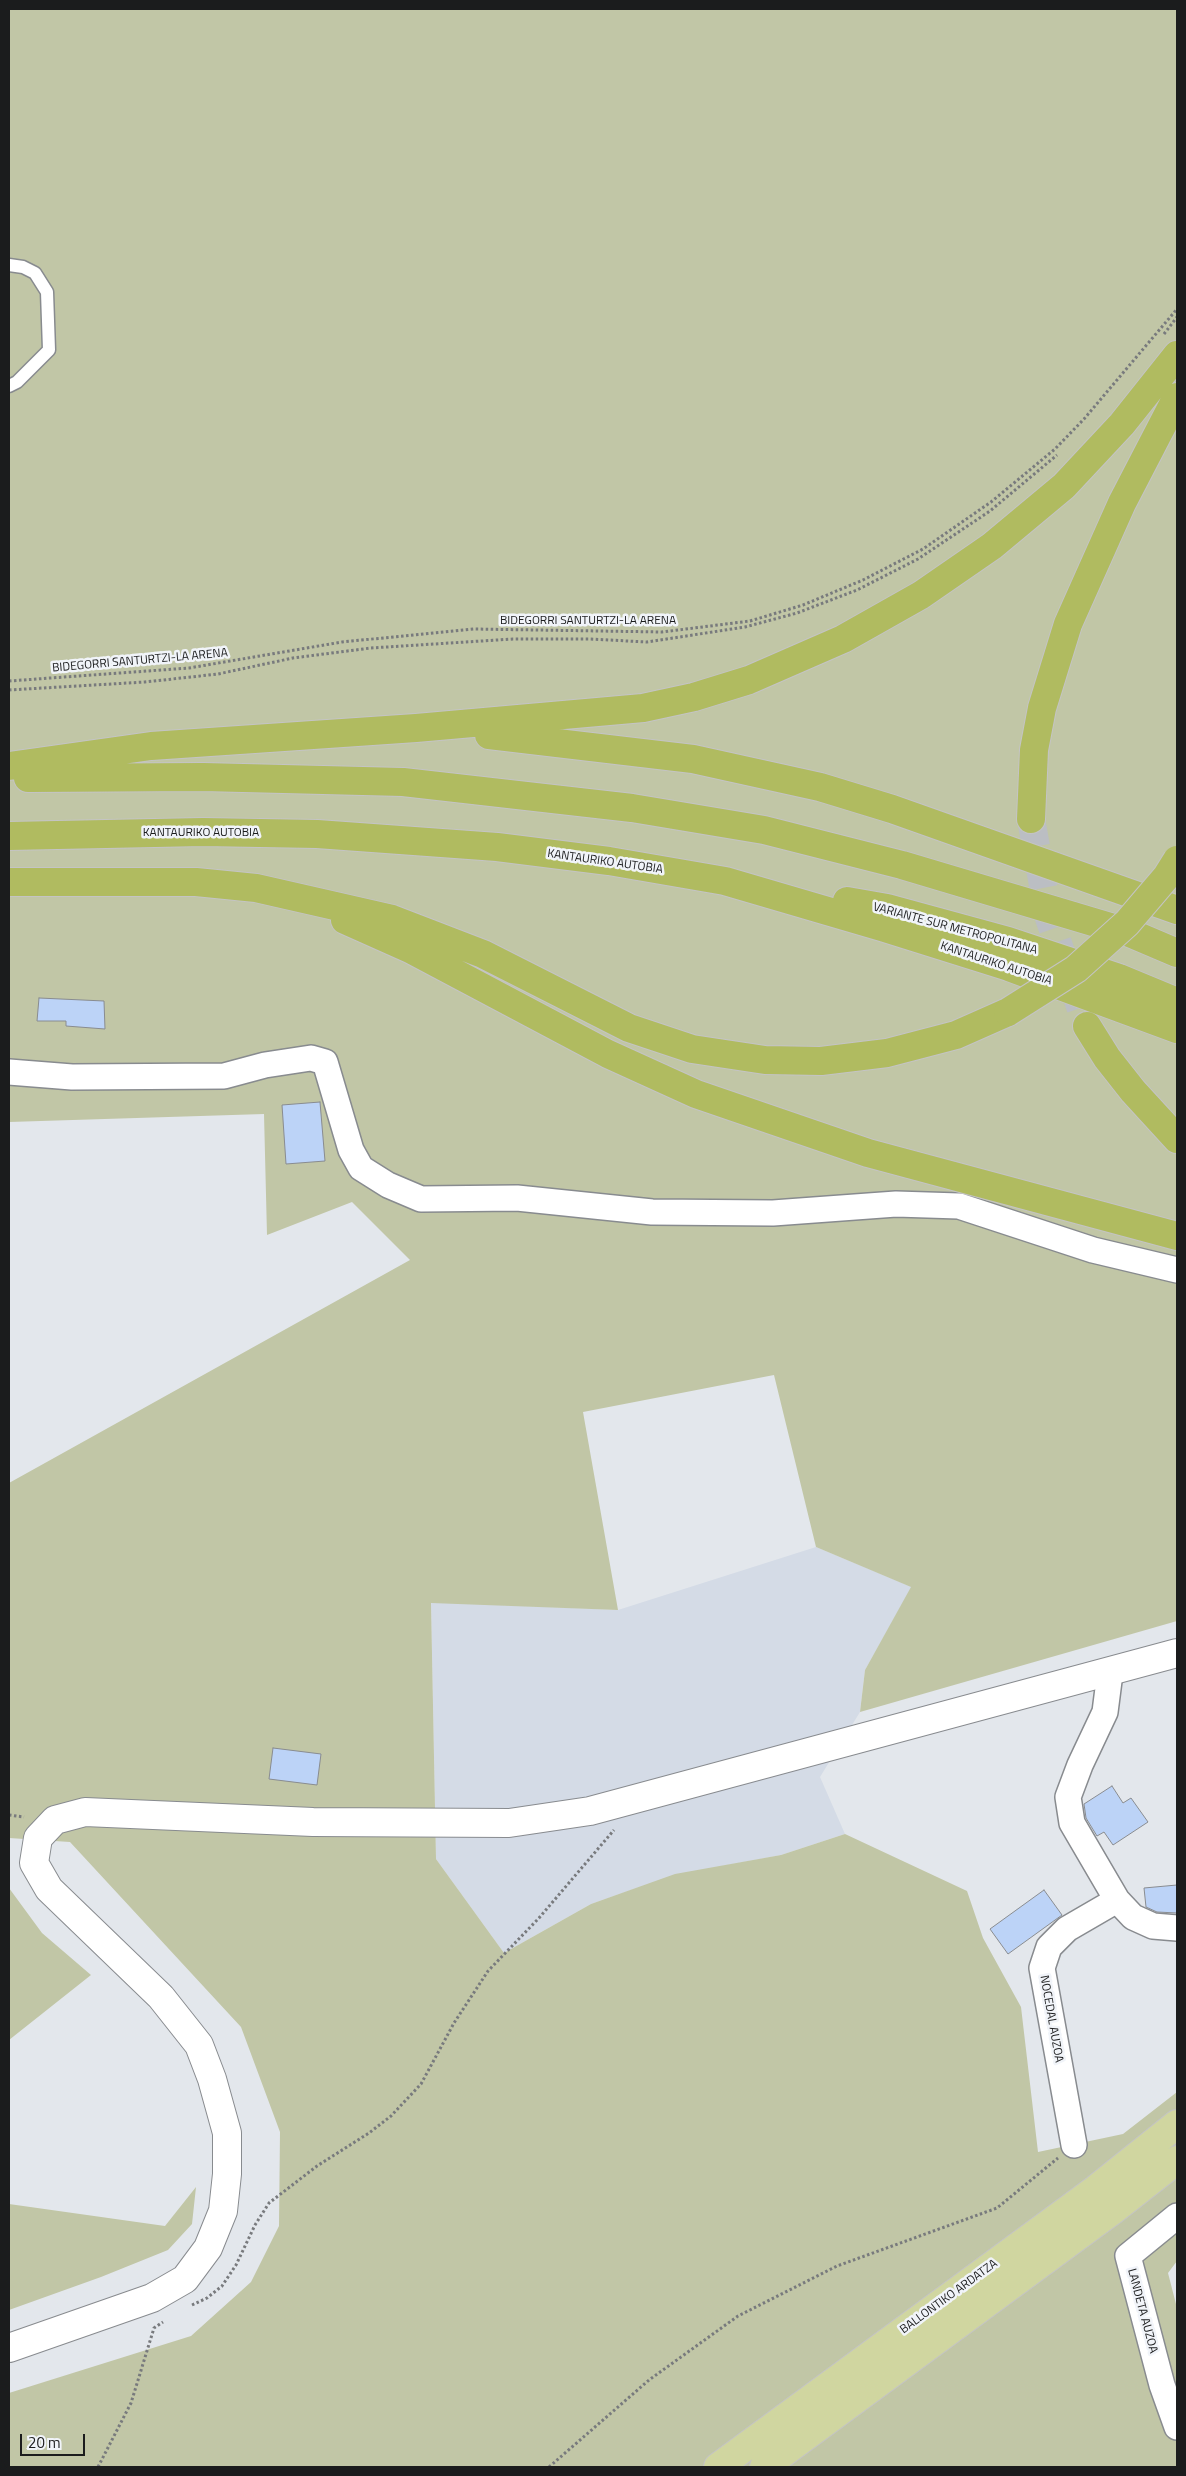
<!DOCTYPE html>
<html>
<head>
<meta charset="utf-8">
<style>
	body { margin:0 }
	#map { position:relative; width:1186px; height:2476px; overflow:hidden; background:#e3e7ec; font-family:"Titillium Web",sans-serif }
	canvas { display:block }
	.frame { position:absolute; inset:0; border:10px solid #1b1c1d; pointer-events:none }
	.scale { position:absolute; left:20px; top:2434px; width:65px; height:22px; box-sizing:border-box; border:2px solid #1b1c1d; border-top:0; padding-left:6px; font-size:15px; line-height:18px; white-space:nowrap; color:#1b1c1d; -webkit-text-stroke:4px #f1f4f9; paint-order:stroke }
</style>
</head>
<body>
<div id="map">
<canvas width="1186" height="2476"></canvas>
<div class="frame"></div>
<div class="scale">20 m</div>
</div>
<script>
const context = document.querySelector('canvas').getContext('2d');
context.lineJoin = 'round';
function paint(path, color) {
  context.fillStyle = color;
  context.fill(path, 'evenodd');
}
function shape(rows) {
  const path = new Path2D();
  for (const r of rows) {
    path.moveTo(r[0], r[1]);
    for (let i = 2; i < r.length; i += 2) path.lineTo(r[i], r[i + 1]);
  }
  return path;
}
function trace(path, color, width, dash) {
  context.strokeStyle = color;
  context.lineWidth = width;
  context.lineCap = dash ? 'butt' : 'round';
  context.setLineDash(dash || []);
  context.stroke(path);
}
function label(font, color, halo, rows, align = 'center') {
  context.font = font + ' "Titillium Web",sans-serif';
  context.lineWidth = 5;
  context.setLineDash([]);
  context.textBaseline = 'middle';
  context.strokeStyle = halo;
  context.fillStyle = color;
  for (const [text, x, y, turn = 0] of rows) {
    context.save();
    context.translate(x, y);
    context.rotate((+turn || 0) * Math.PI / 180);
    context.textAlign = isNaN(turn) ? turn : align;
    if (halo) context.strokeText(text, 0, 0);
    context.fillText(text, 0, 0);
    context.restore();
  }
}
paint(shape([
	[816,1547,912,1587,865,1670,860,1712,820,1777,845,1834,781,1855,675,1875,591,1904,504,1953,436,1859,431,1602,618,1610]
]), '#d4dbe6');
paint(shape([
	[9,9,1177,9,1177,1621,860,1712,865,1670,911,1587,816,1547,774,1375,583,1412,618,1610,431,1603,436,1859,504,1953,591,1904,675,1874,781,1855,845,1834,967,1891,983,1938,1021,2007,1038,2152,1123,2134,1177,2092,1177,2261,1168,2273,1177,2308,1177,2467,9,2467,9,2393,191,2336,251,2282,279,2226,280,2132,241,2027,70,1842,9,1838,9,1483,410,1260,352,1202,267,1235,264,1114,9,1122],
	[9,1888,42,1933,91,1975,9,2040],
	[196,2187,192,2224,168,2250,101,2277,9,2310,9,2204,165,2226]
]), '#c1c6a6');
const building = shape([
	[39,998,104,1001,105,1029,66,1026,66,1021,37,1021,39,998],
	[320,1102,325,1161,286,1164,282,1105,320,1102],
	[273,1748,321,1754,317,1785,269,1779,273,1748],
	[1112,1786,1123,1803,1131,1798,1148,1822,1113,1845,1104,1832,1097,1836,1086,1818,1084,1804,1112,1786],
	[1177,1885,1177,1913,1157,1912,1146,1907,1144,1888,1177,1885],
	[1044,1890,1062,1915,1008,1954,990,1929,1044,1890]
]);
paint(building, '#bcd3f7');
trace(building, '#898c90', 1);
trace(shape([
	[1031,819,1049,918,1087,1026]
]), '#bbbec3', 28, [28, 14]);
const service = shape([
	[9,265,23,267,35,273,47,292,49,350,17,382,9,386]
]);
const minor = shape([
	[9,1072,72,1077,224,1076,265,1065,311,1058,325,1062,351,1150,361,1168,388,1185,421,1199,517,1198,652,1212,773,1213,896,1204,959,1206,1093,1250,1177,1270],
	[1110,1673,1105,1712,1080,1765,1068,1797,1072,1823,1117,1900,1133,1917,1153,1926,1177,1928],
	[1074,2145,1042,1968,1049,1947,1067,1929,1117,1900],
	[1177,2216,1128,2256,1162,2385,1177,2427]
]);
const tertiary = shape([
	[9,2348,152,2298,185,2279,208,2248,223,2211,227,2174,227,2133,212,2079,199,2045,161,1997,49,1889,34,1863,38,1838,55,1820,85,1812,313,1822,509,1823,590,1811,1177,1653]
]);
const primary = shape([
	[718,2467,1096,2189,1177,2124],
	[764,2467,1112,2211,1177,2160]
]);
const motorway = shape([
	[489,735,693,759,820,787,892,809,1177,910],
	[9,766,151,746,416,728,643,708,694,697,749,680,843,639,921,595,992,546,1064,486,1122,424,1177,355],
	[28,778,203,777,403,782,632,808,764,830,902,865,1130,933,1177,953],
	[1031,819,1034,750,1042,708,1068,624,1122,503,1177,397],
	[9,836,203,832,317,834,497,847,609,861,725,881,882,927,1009,967,1177,1029],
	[9,882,196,882,256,888,392,919,483,954,629,1028,692,1049,765,1060,821,1061,887,1053,956,1035,1008,1012],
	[847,901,887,908,1008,941,1119,978,1177,1002],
	[345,920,410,949,608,1054,696,1094,868,1153,1177,1236],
	[1087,1026,1107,1058,1133,1091,1177,1139]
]);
trace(service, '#888b8f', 15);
trace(minor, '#888b8f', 28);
trace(tertiary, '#888b8f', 30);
trace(primary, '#c4c4c4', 30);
trace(motorway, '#c4c4c4', 30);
trace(shape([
	[1164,334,1177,317],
	[9,681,189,668,342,642,474,629,662,632,750,621,803,605,863,580,923,549,991,502,1055,449,1084,419,1177,309],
	[9,690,145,682,218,674,293,658,371,648,513,639,590,639,647,642,745,627,797,613,857,590,918,559,990,511,1057,455],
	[9,1815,24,1817],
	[192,2305,207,2298,222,2286,236,2265,255,2225,269,2203,317,2166,369,2133,391,2116,421,2084,454,2023,488,1971,539,1918,614,1830],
	[98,2467,131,2403,154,2328,163,2322],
	[549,2467,649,2380,738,2316,837,2266,997,2208,1058,2158]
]), '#787a7d', 3, [2.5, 2.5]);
trace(service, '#fff', 12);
trace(minor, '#fff', 25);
trace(tertiary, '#fff', 28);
trace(primary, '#d0d6a0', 28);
trace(motorway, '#b0bb60', 28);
const motorwayBridge = shape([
	[1008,1012,1076,969,1127,923,1167,876,1177,860]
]);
trace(motorwayBridge, '#c4c4c4', 30, []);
trace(motorwayBridge, '#b0bb60', 28);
label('12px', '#1b1c1d', '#f1f4f9', [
	["BIDEGORRI SANTURTZI-LA ARENA",588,621],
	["BIDEGORRI SANTURTZI-LA ARENA",140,661,-5],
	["KANTAURIKO AUTOBIA",201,833],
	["KANTAURIKO AUTOBIA",605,862,8],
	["VARIANTE SUR METROPOLITANA",955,929,15],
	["KANTAURIKO AUTOBIA",996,964,18],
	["NOCEDAL AUZOA",1051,2019,80],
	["BALLONTIKO ARDATZA",949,2297,-36],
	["LANDETA AUZOA",1142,2311,75]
]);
</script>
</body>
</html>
